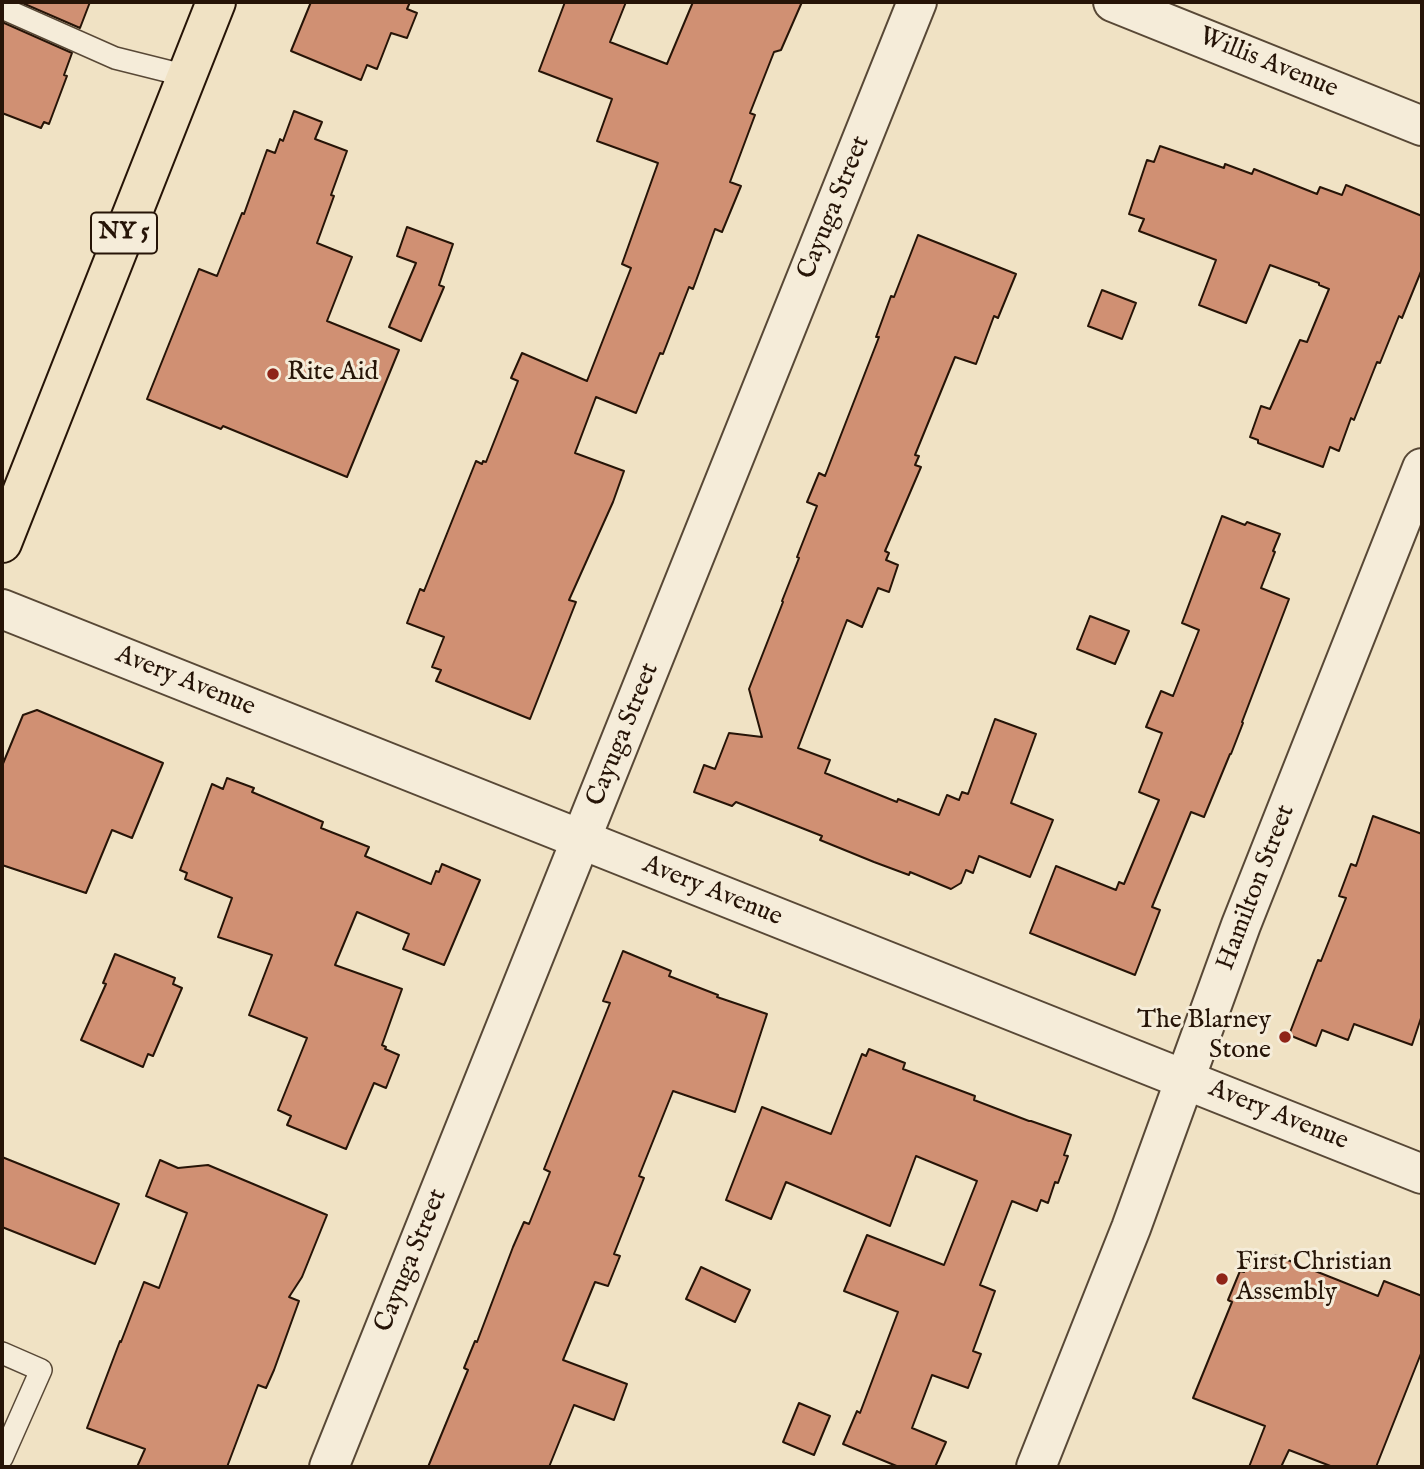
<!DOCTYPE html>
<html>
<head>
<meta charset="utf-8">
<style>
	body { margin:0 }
	#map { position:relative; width:1424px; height:1469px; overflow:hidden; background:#f0e2c4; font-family:"IM FELL English",serif }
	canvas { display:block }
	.frame { position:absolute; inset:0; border:4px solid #261407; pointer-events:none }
</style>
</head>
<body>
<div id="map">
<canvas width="1424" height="1469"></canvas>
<div class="frame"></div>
</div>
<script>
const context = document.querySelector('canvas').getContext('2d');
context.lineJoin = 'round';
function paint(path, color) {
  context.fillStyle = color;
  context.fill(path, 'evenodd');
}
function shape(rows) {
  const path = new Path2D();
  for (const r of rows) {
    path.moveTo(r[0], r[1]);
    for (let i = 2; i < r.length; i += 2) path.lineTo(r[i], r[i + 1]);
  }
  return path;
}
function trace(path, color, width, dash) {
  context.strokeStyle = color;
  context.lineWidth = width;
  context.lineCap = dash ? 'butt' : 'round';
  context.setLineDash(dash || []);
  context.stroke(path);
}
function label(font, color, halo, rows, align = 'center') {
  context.font = font + ' "IM FELL English",serif';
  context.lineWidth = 6;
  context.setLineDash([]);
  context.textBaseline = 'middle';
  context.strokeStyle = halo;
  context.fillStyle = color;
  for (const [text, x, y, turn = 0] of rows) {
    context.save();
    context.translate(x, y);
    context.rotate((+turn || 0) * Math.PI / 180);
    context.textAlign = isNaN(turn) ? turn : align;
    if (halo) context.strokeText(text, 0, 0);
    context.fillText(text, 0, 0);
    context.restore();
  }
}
const building = shape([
	[20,2,90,2,80,28,20,2],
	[311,2,410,2,407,9,417,13,407,38,391,33,377,69,367,65,361,80,291,51,311,2],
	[565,2,626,2,610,42,667,64,693,2,802,2,781,50,774,52,750,113,755,115,730,182,741,186,722,232,715,229,693,289,689,287,663,354,660,353,636,413,596,397,575,453,624,471,613,502,569,600,576,602,530,719,436,681,441,670,432,667,444,637,407,623,420,589,424,591,476,461,482,464,483,461,486,462,518,381,511,378,522,353,587,381,631,268,622,264,658,163,597,141,612,99,539,71,565,2],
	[2,22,72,53,64,75,67,76,49,124,44,122,41,128,2,113,2,22],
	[294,111,322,122,315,139,347,151,331,195,334,196,317,243,352,257,327,321,399,350,347,477,223,426,221,429,147,399,199,269,217,276,242,213,244,214,267,150,275,153,280,139,283,141,294,111],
	[1160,146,1224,168,1225,164,1252,174,1254,169,1317,194,1320,187,1342,195,1346,185,1422,216,1422,269,1402,318,1399,316,1380,363,1377,362,1354,420,1351,418,1339,451,1330,447,1323,467,1258,443,1258,440,1250,437,1261,406,1270,409,1300,340,1307,342,1329,289,1319,285,1319,283,1270,265,1246,323,1199,305,1216,260,1139,231,1144,219,1129,214,1147,160,1154,162,1160,146],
	[407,227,453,244,439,285,444,287,421,341,389,327,416,263,397,256,407,227],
	[918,235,1016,274,998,318,994,316,976,364,955,357,915,455,919,456,915,465,921,467,885,551,889,553,886,560,898,565,889,592,878,588,862,627,847,620,798,748,830,760,825,773,897,802,898,799,939,815,947,795,959,800,962,792,968,794,995,719,1036,734,1011,803,1053,820,1030,877,979,856,973,873,966,870,961,883,951,889,910,872,909,875,874,862,820,840,822,836,736,802,732,806,694,792,704,765,715,769,729,733,762,737,749,689,783,602,782,601,799,558,797,557,817,506,807,502,819,473,825,476,879,337,876,337,891,296,894,297,918,235],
	[1102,290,1136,303,1122,339,1088,326,1102,290],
	[1222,516,1245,525,1247,522,1280,534,1273,551,1275,552,1261,588,1289,599,1242,722,1243,723,1231,754,1230,754,1204,817,1191,812,1152,907,1160,910,1135,975,1030,933,1056,866,1116,890,1119,882,1124,884,1159,800,1139,792,1162,733,1146,727,1161,691,1173,696,1199,630,1182,623,1222,516],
	[1090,616,1129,631,1115,664,1077,649,1090,616],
	[37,710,163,763,132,838,112,830,86,893,2,865,2,766,23,715,37,710],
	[227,778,254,788,252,792,323,822,321,828,369,847,365,856,431,884,436,871,439,872,442,864,480,880,444,965,403,949,409,934,357,912,335,965,402,989,382,1045,386,1047,385,1049,399,1055,386,1088,374,1083,346,1149,287,1125,291,1116,278,1110,307,1038,249,1015,272,955,218,937,232,898,185,879,187,873,180,870,212,784,223,789,227,778],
	[1373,816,1422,834,1422,1015,1412,1045,1354,1024,1348,1040,1322,1030,1316,1046,1289,1035,1318,960,1321,961,1346,898,1339,896,1351,864,1356,866,1373,816],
	[623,951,671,971,669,976,718,995,717,997,767,1014,735,1112,673,1091,639,1176,644,1178,614,1254,620,1256,608,1286,595,1282,563,1360,627,1384,614,1420,574,1405,549,1467,428,1467,468,1370,464,1368,475,1341,477,1342,513,1247,524,1222,529,1224,550,1172,544,1169,610,1003,603,1001,623,951],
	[115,954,175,978,173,984,182,988,153,1056,148,1054,143,1067,81,1040,106,984,103,983,115,954],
	[869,1049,905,1063,903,1069,975,1096,974,1100,1029,1121,1031,1121,1071,1135,1064,1155,1068,1156,1058,1183,1055,1182,1048,1203,1041,1200,1037,1211,1012,1201,980,1285,995,1291,973,1351,981,1354,968,1388,932,1375,912,1428,946,1442,935,1467,899,1467,843,1444,857,1411,860,1413,898,1312,844,1291,867,1235,944,1265,977,1181,916,1156,890,1226,786,1182,771,1219,726,1200,762,1107,831,1134,862,1054,866,1056,869,1049],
	[2,1157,119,1204,95,1264,2,1227,2,1157],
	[160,1160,178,1168,208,1165,327,1215,302,1277,289,1297,299,1301,274,1370,266,1388,258,1385,227,1467,137,1467,145,1449,87,1428,120,1341,121,1342,144,1282,159,1288,187,1213,146,1196,160,1160],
	[1275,1255,1378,1296,1384,1281,1422,1296,1422,1351,1376,1467,1333,1467,1289,1450,1281,1467,1249,1467,1265,1426,1193,1398,1232,1302,1228,1300,1240,1271,1244,1272,1250,1258,1270,1266,1275,1255],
	[701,1267,750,1290,735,1322,686,1299,701,1267],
	[799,1403,830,1416,814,1455,783,1442,799,1403]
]);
paint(building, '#d09073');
trace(building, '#261407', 2);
const service = shape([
	[2,8,115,58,187,76],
	[2,1353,41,1370,2,1458]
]);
const minor = shape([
	[1113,2,1422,126],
	[329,1467,917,2],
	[1036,1467,1131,1228,1241,925,1422,468]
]);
const tertiary = shape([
	[2,609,1422,1174]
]);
const primary = shape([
	[2,543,216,2]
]);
trace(service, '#584836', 24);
trace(minor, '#584836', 42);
trace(tertiary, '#584836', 42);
trace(primary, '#261407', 42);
trace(service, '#f5ecd9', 21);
trace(minor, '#f5ecd9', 38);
trace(tertiary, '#f5ecd9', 38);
trace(primary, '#f0e2c4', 38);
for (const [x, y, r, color] of [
	[273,374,7,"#8f2418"],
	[1285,1037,7,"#8f2418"],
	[1222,1279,7,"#8f2418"]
]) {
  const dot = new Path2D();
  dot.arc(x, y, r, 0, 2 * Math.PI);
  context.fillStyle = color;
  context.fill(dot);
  trace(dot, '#f5ecd9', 2.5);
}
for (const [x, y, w] of [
	[124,233,66]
]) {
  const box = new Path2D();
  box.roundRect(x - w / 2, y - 20.5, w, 41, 5);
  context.fillStyle = '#f5ecd9';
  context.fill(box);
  trace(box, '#261407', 2);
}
label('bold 24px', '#261407', null, [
	["NY 5",124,233]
]);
label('26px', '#261407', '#f5ecd9', [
	["Willis Avenue",1268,64,22],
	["Cayuga Street",835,208,-68],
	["Avery Avenue",185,682,22],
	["Cayuga Street",624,735,-68],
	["Hamilton Street",1257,888,-69],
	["Avery Avenue",712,892,22],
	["Avery Avenue",1278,1116,22],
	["Cayuga Street",412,1261,-68]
]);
label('26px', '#261407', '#f5ecd9', [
	["Rite Aid",287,374],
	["The Blarney",1271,1022,"right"],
	["Stone",1271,1052,"right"],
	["First Christian",1236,1264],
	["Assembly",1236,1294]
], 'left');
</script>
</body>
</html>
